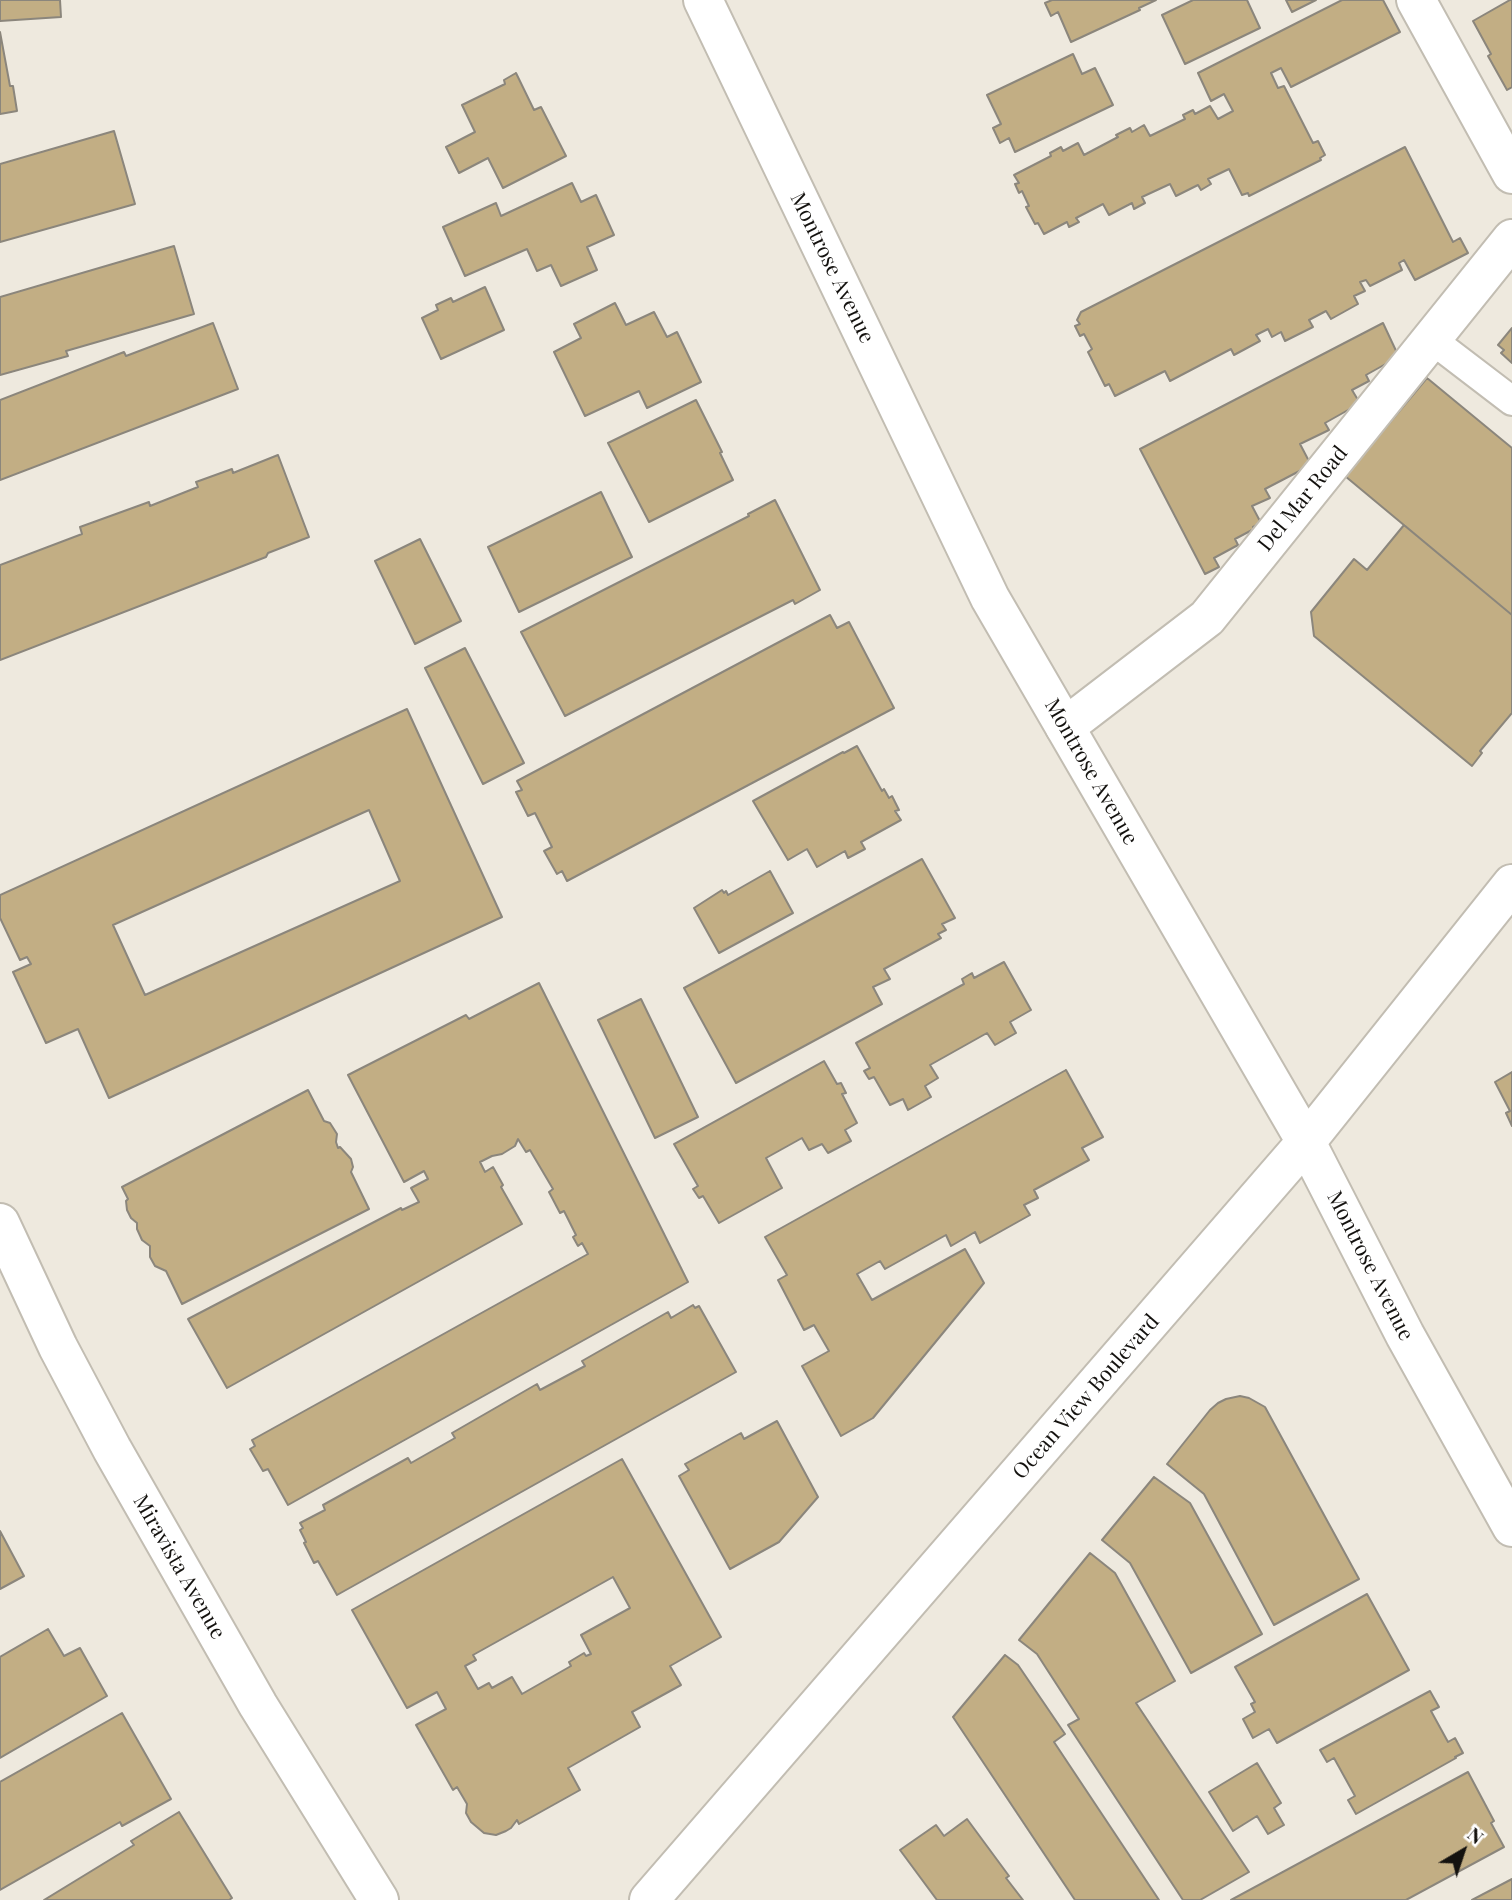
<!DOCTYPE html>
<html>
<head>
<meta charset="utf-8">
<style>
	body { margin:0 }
	#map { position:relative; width:1512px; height:1900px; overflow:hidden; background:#eee9de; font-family:"Playfair Display",serif }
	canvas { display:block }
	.north { position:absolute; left:1428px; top:1816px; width:70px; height:70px; -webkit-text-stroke:5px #fff; paint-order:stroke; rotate:39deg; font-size:19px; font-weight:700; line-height:28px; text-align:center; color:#14120f }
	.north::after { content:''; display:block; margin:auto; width:24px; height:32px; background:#14120f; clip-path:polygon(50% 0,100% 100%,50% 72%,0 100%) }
</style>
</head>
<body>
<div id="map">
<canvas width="1512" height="1900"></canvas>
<div class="north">N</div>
</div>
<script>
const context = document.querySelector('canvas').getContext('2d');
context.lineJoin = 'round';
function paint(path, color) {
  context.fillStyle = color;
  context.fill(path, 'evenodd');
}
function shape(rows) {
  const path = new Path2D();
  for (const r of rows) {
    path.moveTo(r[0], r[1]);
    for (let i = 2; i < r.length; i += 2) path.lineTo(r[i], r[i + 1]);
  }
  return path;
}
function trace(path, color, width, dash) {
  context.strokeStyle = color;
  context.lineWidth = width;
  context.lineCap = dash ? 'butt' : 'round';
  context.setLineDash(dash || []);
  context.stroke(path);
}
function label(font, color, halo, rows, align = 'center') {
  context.font = font + ' "Playfair Display",serif';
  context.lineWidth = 5;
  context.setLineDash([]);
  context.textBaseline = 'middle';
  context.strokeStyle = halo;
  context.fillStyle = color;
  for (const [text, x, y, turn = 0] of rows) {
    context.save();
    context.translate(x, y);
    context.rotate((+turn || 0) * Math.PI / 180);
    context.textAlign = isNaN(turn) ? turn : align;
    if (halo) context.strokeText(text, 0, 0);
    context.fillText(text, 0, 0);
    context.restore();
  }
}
const building = shape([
	[0,0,60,0,61,17,0,21,0,0],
	[1052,0,1156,0,1139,8,1140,10,1071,42,1058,12,1051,16,1045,3,1052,0],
	[1193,0,1247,0,1260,28,1185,64,1162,15,1193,0],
	[1286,0,1316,0,1292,12,1286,0],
	[1342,0,1383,0,1400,32,1291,87,1281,68,1271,73,1278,88,1284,86,1313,143,1318,141,1325,155,1320,158,1321,160,1249,196,1248,193,1242,195,1229,169,1208,179,1211,184,1201,190,1198,185,1176,196,1170,184,1142,197,1145,203,1134,209,1132,203,1109,215,1103,204,1076,218,1079,222,1069,227,1067,222,1044,234,1038,223,1035,224,1026,207,1029,206,1022,191,1019,193,1015,184,1019,183,1014,175,1051,156,1050,153,1061,147,1063,151,1078,143,1084,155,1118,137,1116,135,1130,128,1132,132,1144,125,1150,136,1185,119,1183,115,1193,110,1195,114,1210,106,1218,119,1233,111,1224,94,1211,101,1198,73,1342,0],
	[1510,0,1512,0,1512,87,1507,90,1488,56,1491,54,1473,21,1510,0],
	[0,32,10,86,13,86,17,111,0,114,0,32],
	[1073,54,1082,74,1095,68,1113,105,1015,152,1009,138,1000,143,993,128,1001,124,987,95,1073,54],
	[516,73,534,110,541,107,566,156,503,188,488,158,459,173,446,147,475,132,462,105,505,84,504,80,516,73],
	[114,131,135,204,0,242,0,164,114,131],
	[1405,147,1453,242,1460,238,1468,253,1415,280,1404,260,1399,263,1402,270,1370,286,1366,280,1360,282,1365,291,1354,296,1358,304,1331,319,1326,311,1309,320,1313,327,1285,341,1281,332,1272,337,1268,329,1256,335,1260,341,1234,355,1231,349,1170,381,1165,371,1115,396,1109,384,1105,386,1088,352,1092,349,1084,334,1080,336,1075,326,1080,324,1077,320,1081,312,1405,147],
	[572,183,581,202,596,195,614,235,587,247,597,270,561,286,551,265,537,271,527,249,465,276,443,227,496,203,501,216,572,183],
	[174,246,194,314,66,351,68,356,0,375,0,297,174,246],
	[485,287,504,330,441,359,422,318,438,310,436,305,451,298,453,302,485,287],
	[615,303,626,325,654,312,667,337,677,332,701,382,647,408,639,391,585,416,554,352,581,338,574,324,615,303],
	[213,323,238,389,0,480,0,400,124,352,126,356,213,323],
	[1383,323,1398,355,1390,360,1391,361,1366,375,1369,381,1352,390,1358,400,1356,401,1357,405,1325,423,1329,430,1300,444,1311,465,1265,489,1270,498,1252,506,1261,523,1253,527,1254,529,1235,539,1238,545,1214,558,1219,567,1205,574,1140,449,1383,323],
	[1512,328,1512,363,1501,353,1504,350,1498,345,1512,328],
	[1427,378,1512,448,1512,615,1345,476,1427,378],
	[696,400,722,452,720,453,733,480,649,522,608,443,696,400],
	[278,455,309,537,268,553,266,557,0,660,0,565,82,534,80,527,149,502,150,506,198,487,196,482,232,469,233,473,278,455],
	[601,492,632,557,519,612,488,547,601,492],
	[775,500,820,590,795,604,793,600,565,716,521,632,749,516,748,514,775,500],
	[1404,525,1512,615,1512,713,1480,751,1482,753,1472,766,1314,636,1311,612,1354,559,1367,570,1404,525],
	[420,539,461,621,415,644,375,561,420,539],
	[830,615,837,628,849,622,894,708,567,881,562,871,557,874,544,851,552,847,535,813,528,816,516,792,522,790,517,781,830,615],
	[465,648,524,763,483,784,425,668,465,648],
	[407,709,502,917,109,1098,78,1029,46,1043,13,972,31,964,27,957,20,960,0,918,0,895,407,709],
	[369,810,400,881,145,995,113,925,369,810],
	[857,746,882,791,884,789,889,798,892,796,899,810,895,811,901,820,861,842,865,849,848,858,845,851,817,867,807,849,788,860,753,801,843,752,844,753,857,746],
	[922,859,955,918,942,924,946,930,938,934,941,938,884,969,890,979,873,987,882,1004,736,1083,684,988,922,859],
	[770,871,793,913,719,953,694,908,722,890,724,893,726,891,728,895,770,871],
	[1004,962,1031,1010,1010,1022,1016,1033,995,1045,987,1033,930,1065,938,1078,925,1086,931,1097,908,1110,903,1099,890,1105,874,1077,869,1079,864,1071,870,1068,856,1043,964,984,962,979,972,973,974,978,1004,962],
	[539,983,688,1282,288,1505,268,1469,263,1471,250,1449,255,1446,252,1440,588,1254,582,1243,578,1246,573,1237,576,1235,564,1211,560,1213,549,1192,553,1189,530,1150,526,1152,518,1139,515,1146,502,1154,492,1156,480,1162,485,1172,493,1167,503,1185,501,1187,522,1224,227,1388,188,1319,401,1208,402,1210,419,1202,411,1188,428,1179,424,1171,404,1182,348,1075,466,1015,469,1019,539,983],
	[641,999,698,1117,655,1138,598,1020,641,999],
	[824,1061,837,1084,841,1083,846,1093,842,1094,857,1123,845,1130,851,1141,828,1153,822,1144,809,1150,802,1138,766,1158,782,1188,719,1223,703,1196,699,1198,693,1189,698,1186,674,1144,824,1061],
	[1066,1070,1103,1137,1082,1148,1089,1160,1034,1190,1038,1198,1024,1205,1030,1215,980,1243,975,1232,951,1246,946,1235,885,1269,880,1261,857,1274,872,1300,965,1249,984,1283,873,1418,841,1436,802,1366,829,1351,814,1325,804,1330,778,1280,787,1275,765,1237,1066,1070],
	[1512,1072,1512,1126,1506,1113,1510,1111,1495,1082,1512,1072],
	[308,1090,324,1121,330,1123,337,1134,336,1142,338,1148,340,1147,351,1159,353,1167,351,1172,369,1209,182,1304,166,1271,155,1266,150,1257,150,1246,142,1240,137,1229,137,1223,131,1218,127,1210,126,1201,128,1199,122,1187,308,1090],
	[693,1305,695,1308,699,1306,736,1372,337,1595,318,1561,314,1563,304,1543,306,1542,300,1530,303,1528,300,1523,325,1510,323,1505,408,1458,411,1463,455,1438,452,1433,537,1384,540,1390,585,1366,582,1361,668,1312,671,1318,693,1305],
	[1240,1396,1249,1398,1265,1407,1359,1579,1274,1625,1204,1494,1167,1464,1210,1410,1218,1403,1226,1399,1240,1396],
	[777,1421,818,1497,779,1542,730,1569,679,1476,689,1470,685,1464,741,1433,744,1439,777,1421],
	[622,1459,721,1637,670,1666,681,1685,632,1712,640,1727,568,1768,580,1790,519,1824,517,1820,511,1828,506,1831,496,1835,484,1833,471,1822,466,1813,467,1804,457,1787,453,1790,416,1725,446,1709,437,1692,407,1708,352,1610,622,1459],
	[613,1577,630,1608,581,1635,591,1654,586,1656,584,1653,569,1662,571,1666,522,1694,512,1677,492,1688,489,1683,478,1689,465,1666,476,1660,473,1655,613,1577],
	[1154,1477,1190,1503,1262,1634,1191,1673,1130,1563,1102,1540,1154,1477],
	[0,1531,24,1576,0,1589,0,1531],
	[1090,1553,1115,1573,1175,1681,1136,1703,1249,1872,1200,1900,1183,1900,1068,1725,1079,1719,1037,1654,1019,1640,1090,1553],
	[1367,1594,1409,1670,1277,1743,1269,1729,1253,1738,1243,1719,1255,1712,1251,1704,1255,1702,1235,1667,1367,1594],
	[48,1629,64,1656,80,1648,107,1696,0,1758,0,1657,48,1629],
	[1005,1655,1018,1665,1065,1734,1054,1742,1159,1900,1075,1900,953,1717,1005,1655],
	[1430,1691,1439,1707,1431,1711,1448,1742,1455,1738,1463,1753,1455,1757,1456,1758,1356,1814,1348,1800,1355,1796,1334,1758,1327,1762,1320,1750,1430,1691],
	[122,1713,171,1799,122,1826,120,1822,0,1890,0,1782,122,1713],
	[1257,1763,1281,1803,1274,1808,1284,1825,1268,1834,1257,1816,1233,1831,1209,1792,1257,1763],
	[1468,1772,1494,1821,1491,1823,1504,1847,1406,1900,1231,1900,1468,1772],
	[179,1812,232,1898,229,1900,44,1900,134,1845,131,1841,179,1812],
	[967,1819,1009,1876,1006,1878,1023,1900,937,1900,900,1850,936,1825,944,1836,967,1819],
	[1512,1879,1512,1900,1472,1900,1512,1879]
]);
paint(building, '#c2ae84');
trace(building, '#8b867c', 2);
const service = shape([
	[1431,339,1512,401]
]);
const minor = shape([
	[1416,0,1512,174],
	[1065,727,1207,618,1512,239],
	[0,1223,58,1347,112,1449,258,1705,379,1900]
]);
const tertiary = shape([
	[649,1900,1306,1142,990,598,703,0]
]);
const secondary = shape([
	[1512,884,1306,1142,1405,1335,1512,1527]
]);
trace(service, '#c2bdb2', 32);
trace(minor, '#c2bdb2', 42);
trace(tertiary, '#c2bdb2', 42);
trace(secondary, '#c2bdb2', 42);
trace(service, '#fff', 28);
trace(minor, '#fff', 38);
trace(tertiary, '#fff', 38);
trace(secondary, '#fff', 38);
label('21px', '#14120f', '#fff', [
	["Montrose Avenue",832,268,64],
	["Del Mar Road",1303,499,-51],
	["Montrose Avenue",1091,772,60],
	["Montrose Avenue",1370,1266,63],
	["Ocean View Boulevard",1086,1397,-49],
	["Miravista Avenue",179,1567,60]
]);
</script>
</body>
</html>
